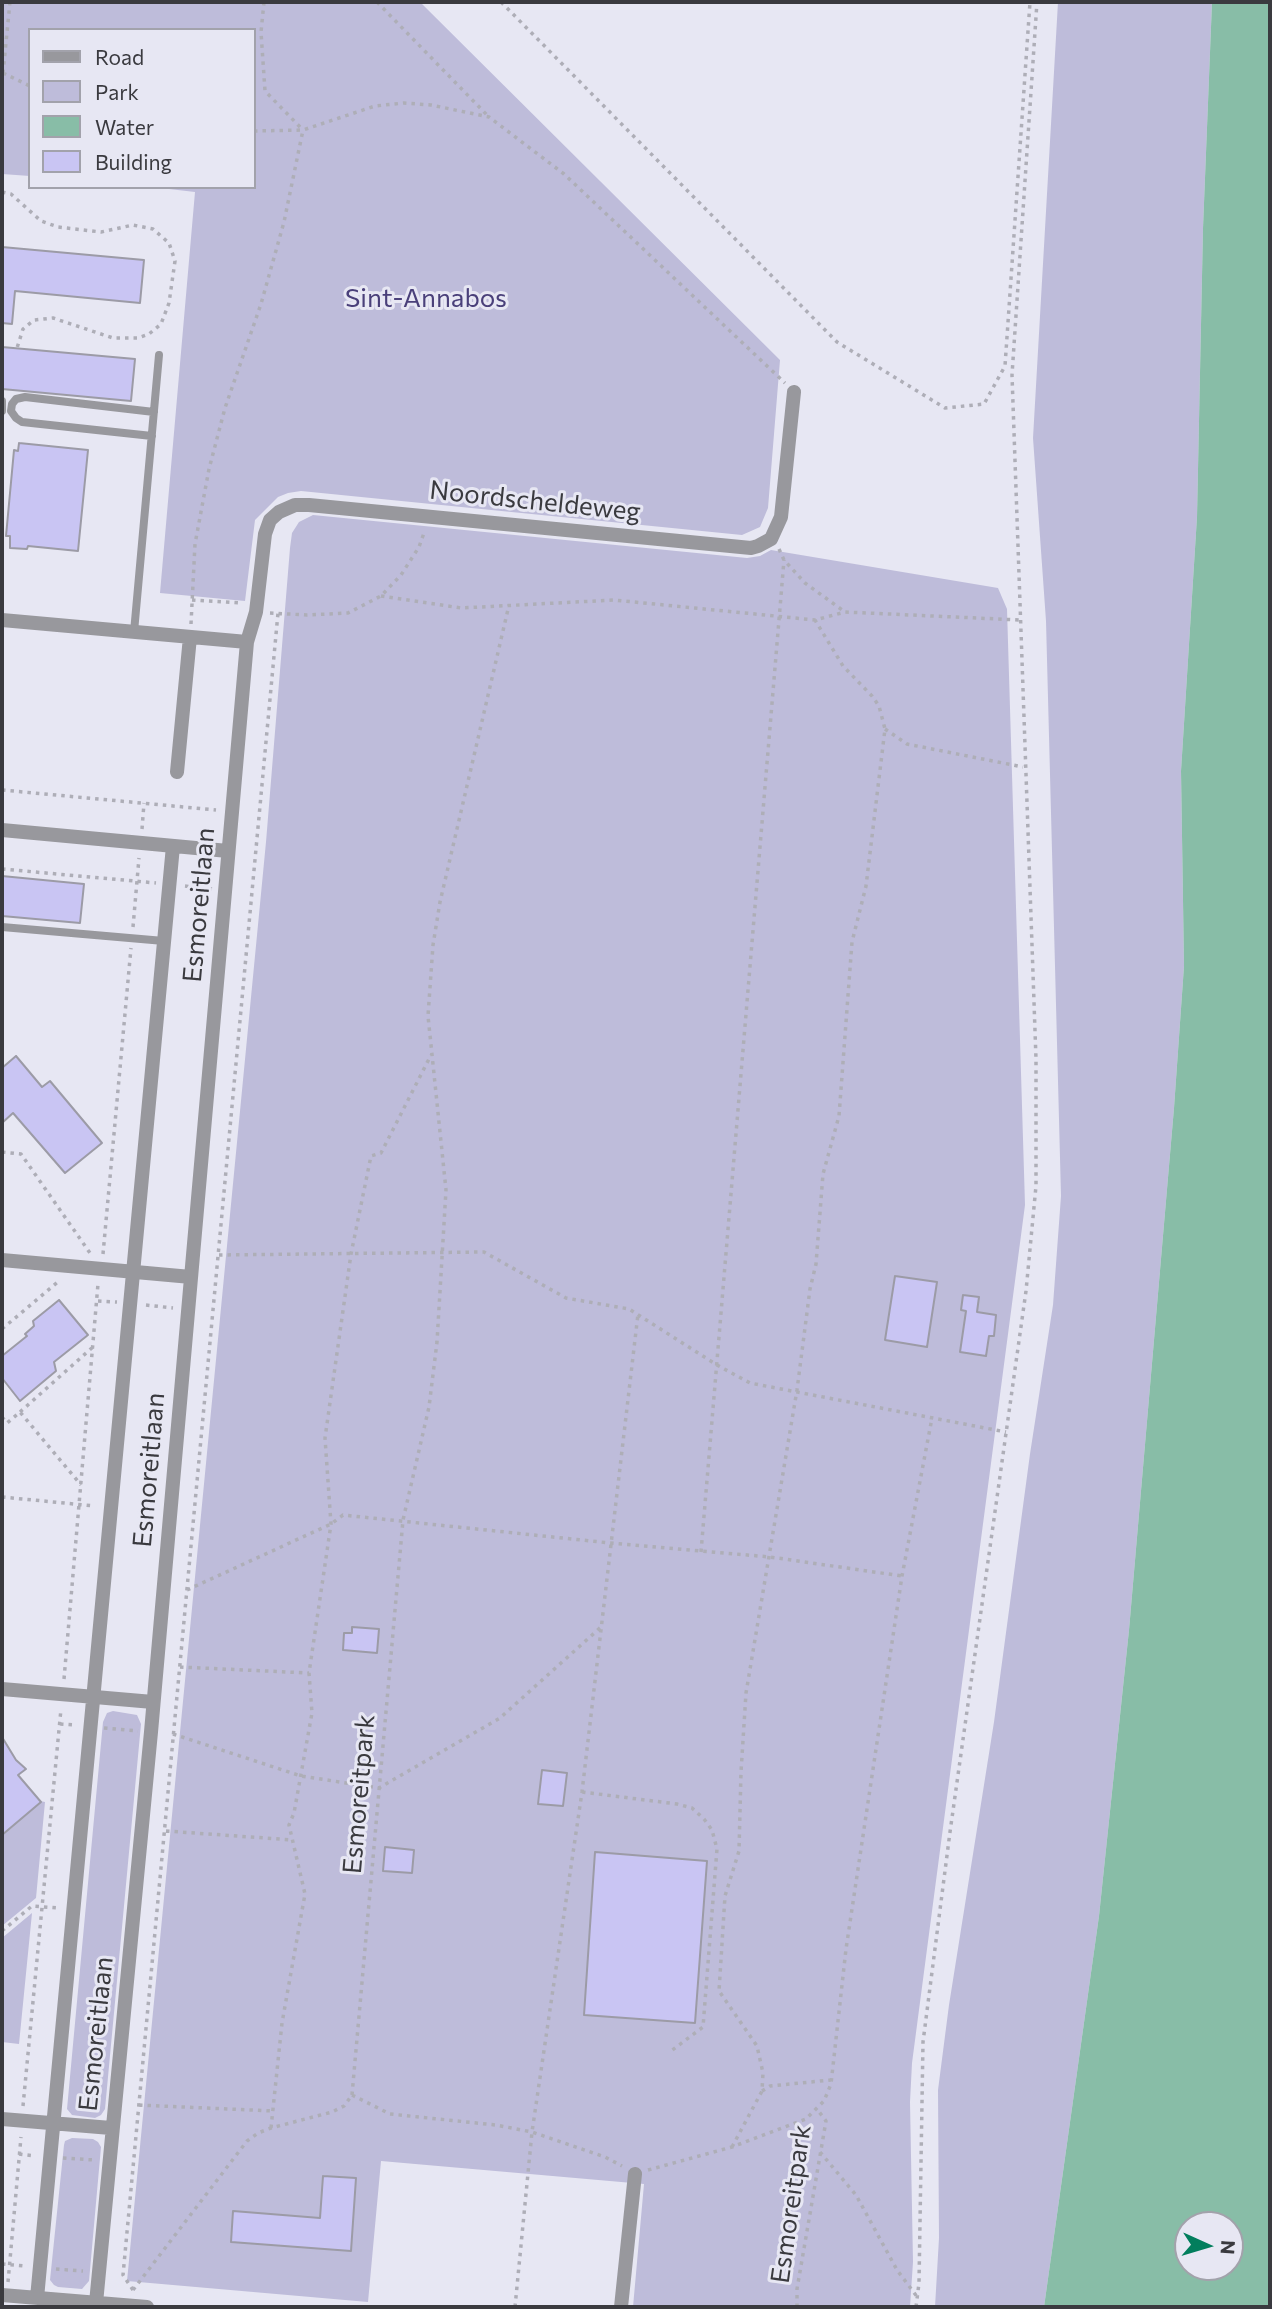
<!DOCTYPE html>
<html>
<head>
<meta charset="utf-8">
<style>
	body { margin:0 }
	#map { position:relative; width:1272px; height:2309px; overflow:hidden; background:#e7e7f3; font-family:Commissioner,sans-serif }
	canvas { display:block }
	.frame { position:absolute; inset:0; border:4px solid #3a3a3f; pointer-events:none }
	.legend { position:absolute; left:28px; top:28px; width:228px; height:161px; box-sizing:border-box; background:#e7e7f3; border:2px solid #a2a2ab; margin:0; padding:9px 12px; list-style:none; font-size:21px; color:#3a3a3f }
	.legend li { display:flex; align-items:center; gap:14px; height:35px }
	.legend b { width:35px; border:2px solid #a2a2ab }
	.north { position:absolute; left:1174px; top:2211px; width:70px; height:70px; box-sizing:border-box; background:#e7e7f3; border:2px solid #a2a2ab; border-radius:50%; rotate:94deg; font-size:19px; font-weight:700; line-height:28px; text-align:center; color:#3a3a3f }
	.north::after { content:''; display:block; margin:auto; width:24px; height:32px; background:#027e5d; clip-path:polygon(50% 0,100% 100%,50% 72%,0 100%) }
</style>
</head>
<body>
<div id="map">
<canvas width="1272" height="2309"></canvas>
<div class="frame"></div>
<ul class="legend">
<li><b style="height:9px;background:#98989d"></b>Road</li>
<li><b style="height:19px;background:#bebcda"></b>Park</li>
<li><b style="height:19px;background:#88bda7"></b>Water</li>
<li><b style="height:19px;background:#c9c5f3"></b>Building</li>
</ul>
<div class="north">N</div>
</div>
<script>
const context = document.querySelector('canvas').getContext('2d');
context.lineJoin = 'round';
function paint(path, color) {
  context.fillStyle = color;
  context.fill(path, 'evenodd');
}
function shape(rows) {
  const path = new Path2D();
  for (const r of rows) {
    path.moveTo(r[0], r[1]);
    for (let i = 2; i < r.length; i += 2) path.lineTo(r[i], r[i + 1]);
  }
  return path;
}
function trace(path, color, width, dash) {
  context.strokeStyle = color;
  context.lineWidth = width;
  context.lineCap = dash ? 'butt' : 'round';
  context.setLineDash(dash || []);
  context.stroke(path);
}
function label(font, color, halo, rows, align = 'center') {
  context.font = font + ' Commissioner,sans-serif';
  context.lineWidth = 6;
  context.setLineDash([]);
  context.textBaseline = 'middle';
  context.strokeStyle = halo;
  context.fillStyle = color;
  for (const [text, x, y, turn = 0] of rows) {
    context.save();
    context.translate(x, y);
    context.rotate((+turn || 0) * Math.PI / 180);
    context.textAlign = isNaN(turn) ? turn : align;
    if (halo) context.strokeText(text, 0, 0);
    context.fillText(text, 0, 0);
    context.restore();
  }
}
paint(shape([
	[2,2,420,2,780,360,768,508,760,527,742,535,301,491,288,493,278,497,255,520,245,601,160,593,195,192,152,187,254,187,254,30,30,30,30,176,2,174],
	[1058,2,1212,2,1203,228,1197,517,1181,771,1184,966,1174,1108,1129,1630,1099,1916,1044,2307,935,2307,939,2238,938,2090,949,2005,994,1722,1030,1454,1053,1305,1061,1196,1046,621,1033,438],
	[313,515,747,558,760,556,771,550,998,588,1007,609,1025,1205,912,2063,910,2102,913,2262,910,2307,633,2307,644,2184,381,2161,368,2302,127,2281,266,842,290,548,292,533,299,522],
	[113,1711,137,1715,141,1724,105,2109,101,2115,95,2118,72,2115,67,2109,103,1722,107,1713],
	[40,1801,45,1802,36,1898,2,1926,2,1828,6,1832],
	[32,1913,19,2044,2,2042,2,1938],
	[72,2138,93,2139,98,2142,101,2147,89,2281,82,2289,58,2287,54,2285,50,2280,64,2145,65,2141]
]), '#bebcda');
paint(shape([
	[1212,2,1270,2,1270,2307,1044,2307,1099,1916,1129,1630,1174,1108,1184,966,1181,771,1197,517,1203,228],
	[1188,2225,1230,2225,1230,2267,1188,2267]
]), '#88bda7');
const building = shape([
	[2,247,144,260,140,303,15,291,12,324,2,323,2,247],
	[2,347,135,359,131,401,2,389,2,347],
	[19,443,88,450,78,551,28,546,27,549,10,548,10,536,6,536,14,450,18,451,19,443],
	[2,876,84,884,80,923,2,916,2,876],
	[16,1056,42,1087,50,1081,102,1143,65,1173,13,1113,2,1123,2,1068,16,1056],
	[895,1276,937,1282,927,1347,885,1340,895,1276],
	[963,1295,979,1297,977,1312,996,1315,994,1336,989,1336,986,1356,960,1352,966,1311,961,1310,963,1295],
	[59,1300,88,1335,54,1362,56,1371,20,1401,2,1378,2,1356,27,1336,25,1334,34,1326,33,1321,59,1300],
	[352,1627,379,1629,377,1653,343,1650,344,1633,352,1633,352,1627],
	[2,1737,16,1760,26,1769,18,1775,41,1802,2,1835,2,1737],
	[542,1770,567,1773,563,1806,538,1804,542,1770],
	[385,1847,414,1850,412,1873,383,1871,385,1847],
	[595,1852,707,1861,695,2023,584,2015,595,1852],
	[323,2176,356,2178,351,2251,231,2242,233,2211,320,2218,323,2176]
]);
paint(building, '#c9c5f3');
trace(building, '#9c9ba6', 2);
trace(shape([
	[264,2,261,32,265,91,303,130],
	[377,2,487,115],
	[501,2,837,342,945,408,984,404,1005,366,1030,2],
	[3,73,10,2],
	[3,73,30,86],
	[254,131,303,130,375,106,404,103,431,105,489,117,564,174,785,383],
	[2,192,11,194,41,221,58,227,101,232,133,225,153,229,169,243,175,261,169,303,161,324,149,334,138,338,113,338,53,318,34,320,23,329,17,348],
	[779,549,784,560,805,583,845,612],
	[381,596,461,608,614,600,815,620,845,612,1020,620],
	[192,600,241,603],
	[270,613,307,615,348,613,381,596,401,575,419,547,425,530],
	[191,624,195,544,209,469,225,408,261,304,284,222,303,130],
	[885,729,907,744,1023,767],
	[2,790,216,810],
	[142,829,144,803],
	[2,869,156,883],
	[185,886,212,889],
	[133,927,139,858],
	[2,1152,21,1154,90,1253],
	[103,1254,131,948],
	[219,1255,484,1252,566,1298,629,1309,717,1365,750,1383,1006,1432],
	[98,1301,117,1302],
	[146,1305,173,1308],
	[2,1329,59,1281],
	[20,1412,94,1346],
	[2,1417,7,1423,20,1412,81,1485],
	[2,1497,95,1506],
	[701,1552,784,560],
	[187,1590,331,1524,343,1515,610,1543,770,1557,902,1576],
	[180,1667,309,1673],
	[64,1679,98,1284],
	[60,1724,75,1725],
	[104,1728,138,1731],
	[173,1734,301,1776,379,1788,500,1718,601,1627],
	[582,1792,677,1804,692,1808,704,1819,712,1830,717,1849,703,2027,671,2051],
	[166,1831,293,1840],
	[2,1931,32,1906,58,1908],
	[762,2091,770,2086,831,2080],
	[352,2095,403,1520,429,1407,437,1342,446,1190,428,1016,433,945,440,902,509,605],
	[352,2095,390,2114,496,2125,532,2132,605,2157,622,2166],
	[139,2105,273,2111],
	[23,2106,61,1709],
	[271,2128,282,2023,305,1894,289,1825,294,1813,312,1713,309,1673,331,1524,325,1438,351,1254,371,1156,381,1153,431,1055],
	[732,2147,762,2091,763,2073,757,2046,719,1991,725,1896,739,1851,741,1772,746,1693,797,1390,810,1289,816,1264,823,1174,839,1116,852,942,866,886,885,729,879,706,872,696,843,666,815,620],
	[820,2152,856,2195,897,2270,918,2298],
	[19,2154,35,2156],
	[63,2158,94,2160],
	[648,2170,732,2147,806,2119,824,2101,831,2084,846,1949,902,1576,932,1418],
	[2,2264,24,2266],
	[56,2269,83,2271],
	[8,2282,21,2137],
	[133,2290,123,2275,278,613],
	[133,2290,247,2141,258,2133,271,2128,332,2112,344,2106,352,2095],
	[515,2307,532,2132,582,1792,638,1314],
	[797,2307,797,2289,826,2121,817,2109],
	[916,2307,919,2283,923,2042,950,1832,1026,1291,1036,1186,1036,1059,1012,375,1037,2]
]), '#aeaeb7', 3.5, [3.5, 5]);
trace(shape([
	[2,401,2,411],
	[152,436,22,422,16,418,11,411,12,404,16,399,25,397,154,412],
	[134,632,159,355],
	[2,927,164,941]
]), '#98989d', 8);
trace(shape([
	[2,620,247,642],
	[177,772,190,637],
	[2,830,228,851],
	[2,1260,191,1277],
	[2,1689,153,1702],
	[2,2119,111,2128],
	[2,2295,147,2307],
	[37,2298,173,846],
	[96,2303,151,1732,247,642,256,612,265,534,270,520,279,512,295,505,309,505,751,548,758,546,771,539,781,517,794,392],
	[621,2307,635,2174]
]), '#98989d', 14);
label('26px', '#4a407a', '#e7e7f3', [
	["Sint-Annabos",426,298]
]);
label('26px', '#3a3a3f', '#e7e7f3', [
	["Noordscheldeweg",535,501,6],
	["Esmoreitlaan",199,905,-85],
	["Esmoreitlaan",149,1470,-85],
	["Esmoreitpark",359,1794,-85],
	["Esmoreitlaan",96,2034,-84],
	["Esmoreitpark",791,2204,-82]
]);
</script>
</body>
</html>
